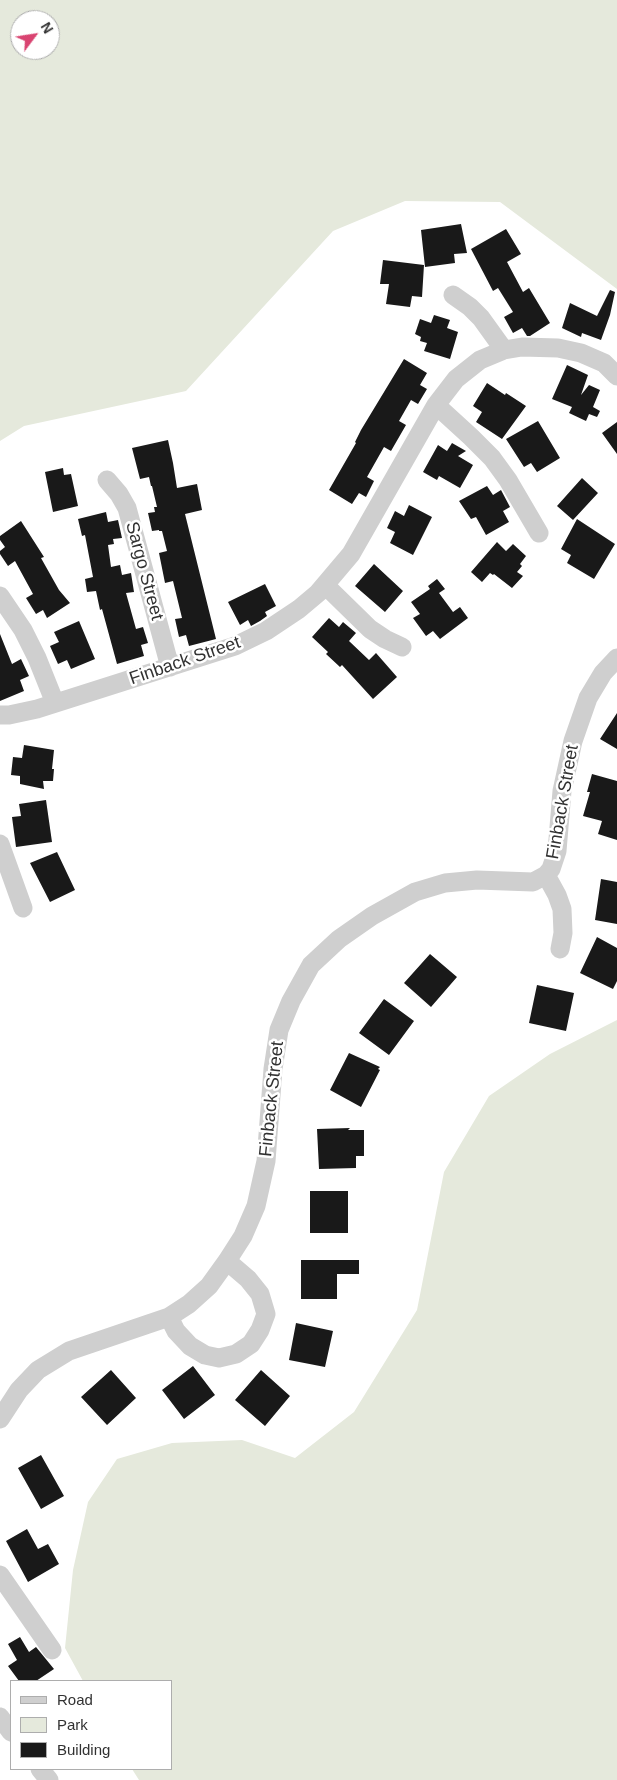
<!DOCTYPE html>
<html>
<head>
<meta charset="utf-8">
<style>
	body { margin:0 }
	#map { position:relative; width:617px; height:1780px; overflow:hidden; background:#fff; font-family:Helvetica,sans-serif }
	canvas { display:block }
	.legend { position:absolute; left:10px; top:1680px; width:162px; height:90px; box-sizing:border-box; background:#fff; border:1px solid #adadad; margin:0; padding:6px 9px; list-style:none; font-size:15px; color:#323232 }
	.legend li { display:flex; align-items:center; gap:10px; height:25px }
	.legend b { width:25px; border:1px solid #adadad }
	.north { position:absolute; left:10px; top:10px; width:50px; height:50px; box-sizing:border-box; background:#fff; border:1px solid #adadad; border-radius:50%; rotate:59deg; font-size:14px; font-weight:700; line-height:20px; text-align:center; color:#323232 }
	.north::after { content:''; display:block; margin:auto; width:18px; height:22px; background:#d94471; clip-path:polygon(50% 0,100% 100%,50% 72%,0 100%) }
</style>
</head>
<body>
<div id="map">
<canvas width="617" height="1780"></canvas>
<ul class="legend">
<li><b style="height:6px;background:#cfcfcf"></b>Road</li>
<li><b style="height:14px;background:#e5e9dc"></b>Park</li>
<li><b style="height:14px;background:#191919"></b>Building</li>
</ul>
<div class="north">N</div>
</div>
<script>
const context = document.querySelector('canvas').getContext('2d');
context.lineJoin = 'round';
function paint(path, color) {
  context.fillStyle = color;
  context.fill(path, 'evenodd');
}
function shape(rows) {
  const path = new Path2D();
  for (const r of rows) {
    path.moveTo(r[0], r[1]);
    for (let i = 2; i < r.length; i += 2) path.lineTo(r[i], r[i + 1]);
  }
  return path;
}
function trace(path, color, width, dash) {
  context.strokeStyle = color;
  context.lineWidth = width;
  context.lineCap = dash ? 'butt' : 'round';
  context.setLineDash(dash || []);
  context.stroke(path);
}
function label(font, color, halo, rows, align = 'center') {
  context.font = font + ' Helvetica,sans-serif';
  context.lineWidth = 5;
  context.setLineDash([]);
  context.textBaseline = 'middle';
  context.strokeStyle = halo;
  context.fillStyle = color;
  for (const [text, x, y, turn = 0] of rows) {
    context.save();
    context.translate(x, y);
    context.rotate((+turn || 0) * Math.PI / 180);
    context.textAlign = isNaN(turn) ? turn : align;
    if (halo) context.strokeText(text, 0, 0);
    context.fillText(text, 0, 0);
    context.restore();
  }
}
paint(shape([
	[0,0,617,0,617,289,500,202,405,201,333,231,186,391,24,426,0,441],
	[20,20,50,20,50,50,20,50],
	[617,1020,617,1780,139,1780,132,1769,171,1769,171,1681,83,1681,65,1648,73,1570,88,1502,117,1459,172,1443,242,1440,295,1458,354,1412,417,1310,444,1172,489,1096,550,1054]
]), '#e5e9dc');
paint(shape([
	[461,224,467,253,454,254,455,263,425,267,421,230],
	[506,229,521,254,507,262,523,292,529,288,550,323,530,336,527,336,522,328,513,333,504,317,513,312,498,288,493,291,471,249],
	[383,260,424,265,422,297,412,296,410,307,386,304,389,284,380,284],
	[610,290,615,292,610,315,601,340,582,333,581,337,562,328,570,303,597,316],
	[434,315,450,320,447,328,458,332,450,359,424,351,427,343,420,341,421,337,415,334,420,319,431,323],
	[404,359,427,373,420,385,427,389,418,404,411,400,399,421,406,425,391,451,384,447,367,477,374,481,366,497,359,493,352,504,329,490,356,443,355,442,361,430],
	[567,365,588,375,581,395,589,385,600,390,593,407,600,411,597,417,589,414,586,421,569,413,572,407,552,399],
	[487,383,505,395,506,393,526,406,502,439,476,422,482,412,473,406],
	[538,421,560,458,537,472,531,463,524,467,506,439],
	[617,422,617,454,602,433],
	[168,440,173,463,177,488,197,484,202,510,185,514,216,639,189,646,186,635,179,637,175,619,182,618,173,581,165,583,159,553,167,551,162,531,159,531,159,530,152,531,148,513,155,512,154,507,157,507,152,486,151,486,149,477,140,479,132,448],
	[452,443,466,451,458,456,473,465,460,488,439,476,437,480,423,472,438,445,447,451],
	[63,468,64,475,71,474,78,506,53,512,45,472],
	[582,478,598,493,573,520,557,506],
	[487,486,493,495,501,490,510,507,503,511,509,522,486,535,476,517,471,519,459,501],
	[409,505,432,517,413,555,390,543,395,532,387,528,395,511,404,516],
	[106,512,108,522,118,520,122,538,113,539,114,544,108,545,111,567,120,565,122,575,131,573,134,592,126,593,136,629,143,627,148,643,141,645,144,656,117,664,102,609,100,610,96,591,87,592,85,579,93,577,85,535,82,536,78,519],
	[577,519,615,544,594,579,567,563,571,555,561,549],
	[21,521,44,557,41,558,59,590,70,603,47,618,43,610,36,614,26,598,33,594,15,561,8,566,0,554,0,551,5,547,0,540,0,536],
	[497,542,506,551,513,544,526,556,520,564,522,566,517,572,523,576,512,588,494,574,493,575,490,573,482,582,471,572],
	[374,564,403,591,385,612,355,586],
	[437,579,445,589,439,593,453,612,460,607,468,618,440,639,433,631,426,636,413,618,420,614,411,602,430,589,428,586],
	[265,584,276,606,265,612,267,616,260,621,251,626,248,620,240,625,228,602],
	[329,618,339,627,343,622,356,633,349,641,369,660,376,653,397,677,373,699,342,665,340,667,326,654,328,652,312,637],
	[79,621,95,659,71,669,67,660,58,664,50,646,59,642,54,632],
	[0,634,12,664,21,659,29,676,20,680,24,691,0,701],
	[617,713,617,749,600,739],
	[24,745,54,750,52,769,54,769,53,781,43,781,44,789,20,784,20,776,11,775,13,757,22,758],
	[592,774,617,781,617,840,598,834,602,821,583,816,590,792,587,792],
	[46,800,52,842,16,847,12,817,21,816,19,804],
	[57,852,75,890,50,902,30,863],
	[601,879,617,882,617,924,595,920],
	[597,937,617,948,617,981,613,989,580,973],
	[430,954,457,977,431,1007,404,983],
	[537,985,574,993,566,1031,529,1023],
	[384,999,414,1021,389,1055,359,1033],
	[349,1053,380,1067,378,1069,380,1070,361,1107,330,1090],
	[350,1128,348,1130,364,1130,364,1156,356,1156,356,1168,319,1169,317,1129],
	[310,1191,348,1191,348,1233,310,1233],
	[301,1260,359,1260,359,1274,337,1274,337,1299,301,1299],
	[296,1323,333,1331,325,1367,289,1360],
	[193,1366,215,1395,184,1419,162,1390],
	[111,1370,136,1398,107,1425,81,1397],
	[261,1370,290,1396,265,1426,235,1400],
	[41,1455,64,1496,41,1509,18,1468],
	[27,1529,38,1549,48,1544,59,1564,28,1582,6,1541],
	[20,1637,29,1652,36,1647,54,1669,36,1681,19,1681,8,1666,17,1660,8,1644]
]), '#191919');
trace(shape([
	[453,295,470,307,481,318,504,350],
	[436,405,471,437,492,458,508,480,539,533],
	[107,480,119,494,127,508,170,667],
	[325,585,370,629,385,639,402,647],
	[0,596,23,630,37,658,55,703],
	[0,715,9,715,37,709,235,646,266,631,299,609,318,593,351,554,436,405,456,379,480,360,504,350,522,347,558,348,581,353,604,363,617,376],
	[0,844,23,908],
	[546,875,557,895,562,909,563,933,560,949],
	[169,1317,176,1331,190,1346,205,1355,219,1358,236,1354,251,1344,260,1330,266,1314,260,1294,248,1279,227,1261],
	[0,1419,19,1390,38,1370,69,1351,169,1317,189,1304,209,1286,227,1261,243,1236,256,1206,266,1161,273,1069,279,1030,291,1001,311,965,339,939,372,916,415,892,445,883,477,880,533,882,546,875,551,869,557,851,562,791,573,741,588,698,603,673,617,658],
	[0,1575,52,1650],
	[0,1717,11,1732],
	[40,1769,49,1780]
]), '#cfcfcf', 19);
label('18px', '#323232', '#fff', [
	["Sargo Street",144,571,75],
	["Finback Street",185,661,-19],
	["Finback Street",563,802,-80],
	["Finback Street",272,1099,-84]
]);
</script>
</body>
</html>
